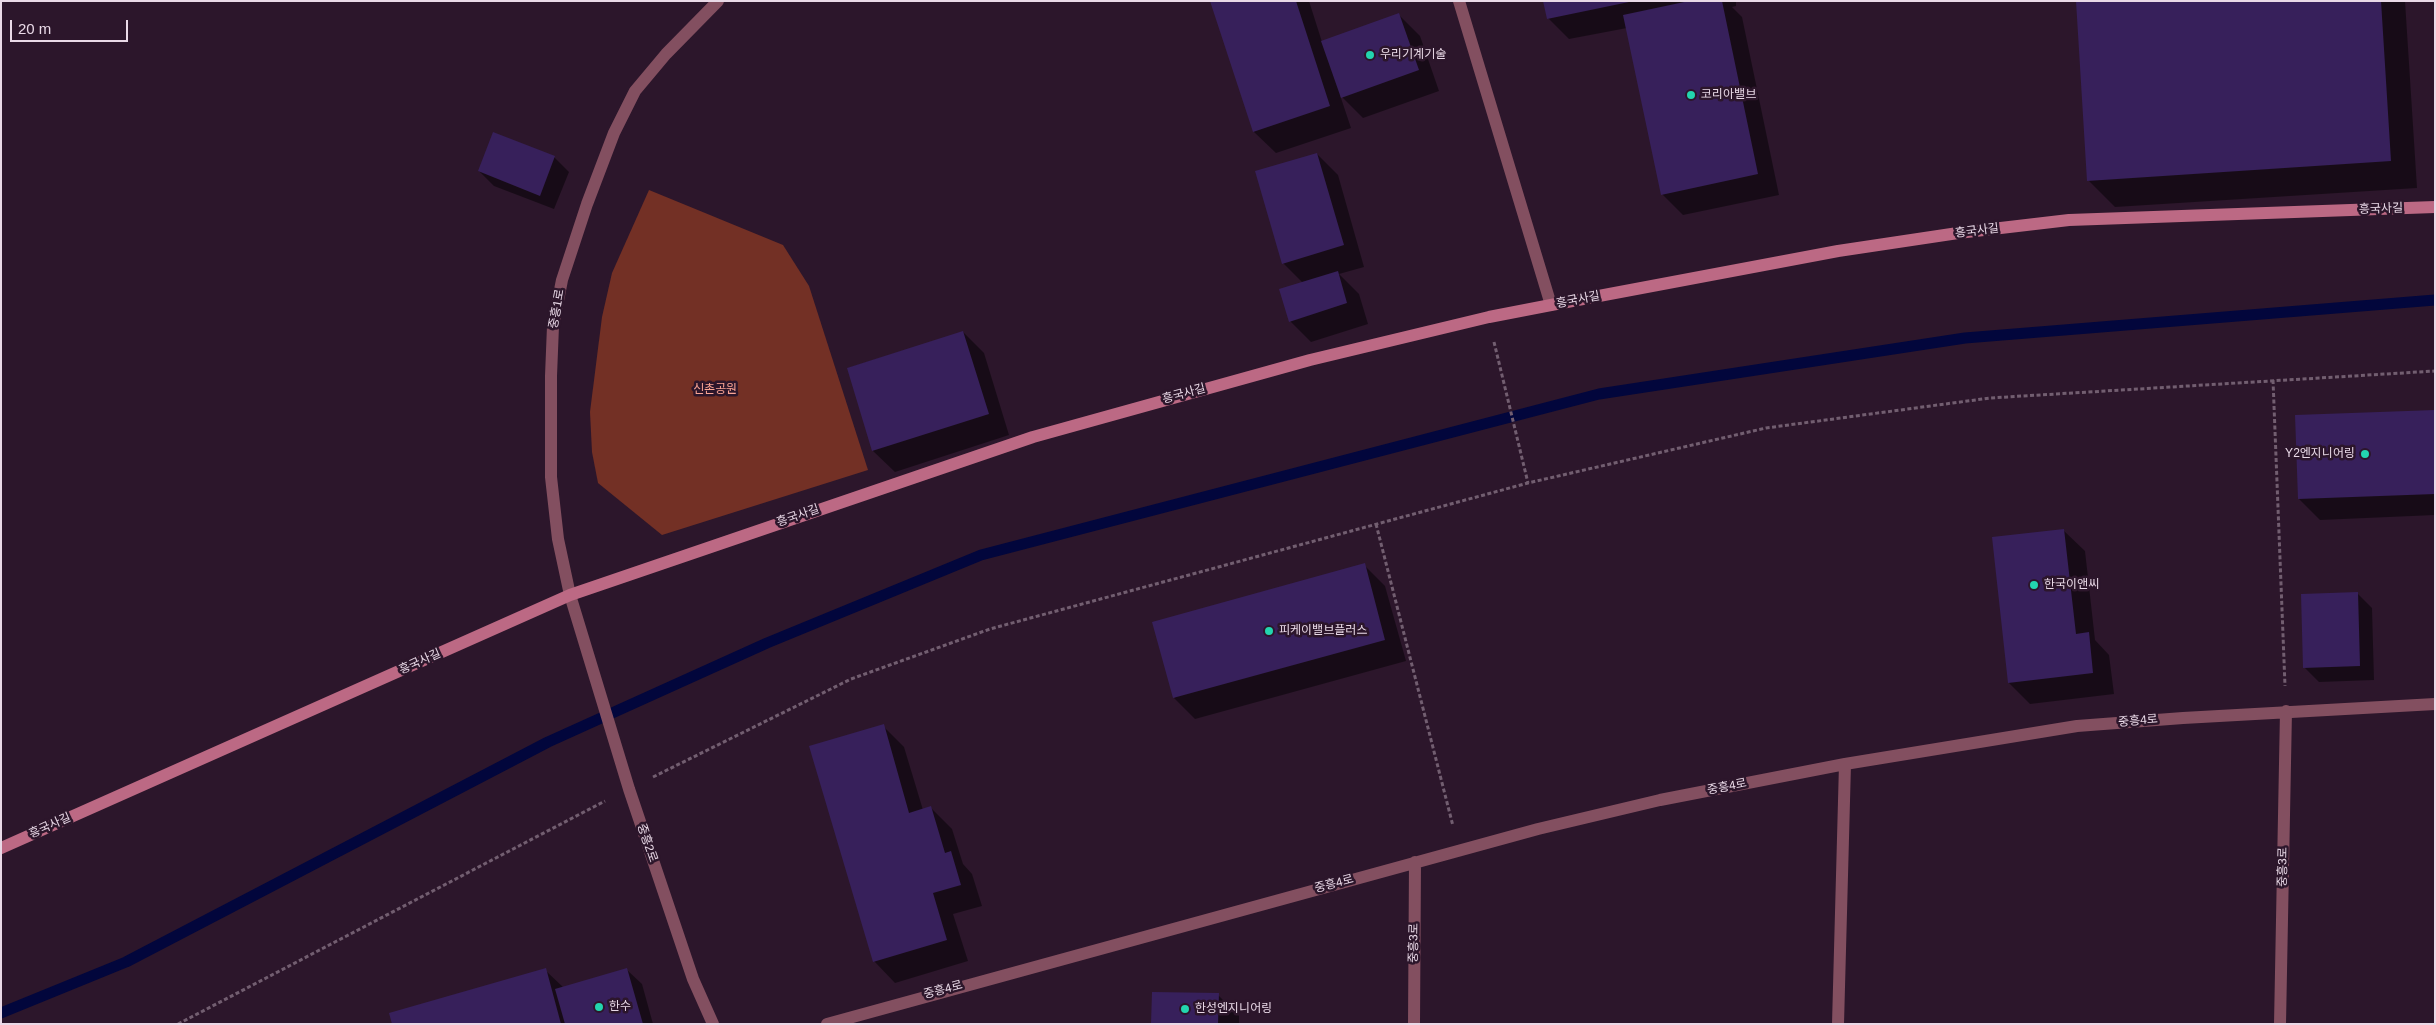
<!DOCTYPE html>
<html>
<head>
<meta charset="utf-8">
<style>
	body { margin:0 }
	#map { position:relative; width:2436px; height:1025px; overflow:hidden; background:#2c162b; font-family:Arial,sans-serif }
	canvas { display:block }
	.frame { position:absolute; inset:0; border:2px solid #e9d9e7; pointer-events:none }
	.scale { position:absolute; left:10px; top:20px; width:118px; height:22px; box-sizing:border-box; border:2px solid #e9d9e7; border-top:0; padding-left:6px; font-size:15px; line-height:18px; white-space:nowrap; color:#e9d9e7; -webkit-text-stroke:4px #2c162b; paint-order:stroke }
</style>
</head>
<body>
<div id="map">
<canvas width="2436" height="1025"></canvas>
<div class="frame"></div>
<div class="scale">20 m</div>
</div>
<script>
const context = document.querySelector('canvas').getContext('2d');
context.lineJoin = 'round';
function paint(path, color) {
  context.fillStyle = color;
  context.fill(path, 'evenodd');
}
function shape(rows) {
  const path = new Path2D();
  for (const r of rows) {
    path.moveTo(r[0], r[1]);
    for (let i = 2; i < r.length; i += 2) path.lineTo(r[i], r[i + 1]);
  }
  return path;
}
function trace(path, color, width, dash) {
  context.strokeStyle = color;
  context.lineWidth = width;
  context.lineCap = dash ? 'butt' : 'round';
  context.setLineDash(dash || []);
  context.stroke(path);
}
function label(font, color, halo, rows, align = 'center') {
  context.font = font + ' Arial,"Noto Sans KR",sans-serif';
  context.lineWidth = 5;
  context.setLineDash([]);
  context.textBaseline = 'middle';
  context.strokeStyle = halo;
  context.fillStyle = color;
  for (const [text, x, y, turn = 0] of rows) {
    context.save();
    context.translate(x, y);
    context.rotate((+turn || 0) * Math.PI / 180);
    context.textAlign = isNaN(turn) ? turn : align;
    if (halo) context.strokeText(text, 0, 0);
    context.fillText(text, 0, 0);
    context.restore();
  }
}
paint(shape([
	[649,190,783,245,809,286,868,470,662,535,598,483,592,452,590,412,602,317,612,273]
]), '#733025');
paint(shape([
	[1211,1,1309,1,1322,42,1399,15,1420,36,1439,91,1363,118,1340,95,1351,128,1276,153,1254,132],
	[1545,1,1736,1,1736,6,1732,7,1742,17,1779,195,1683,215,1662,194,1627,28,1569,39,1548,18],
	[2077,1,2405,1,2417,188,2115,207,2088,180],
	[1317,154,1338,175,1364,267,1339,274,1359,294,1368,324,1311,342,1290,321,1303,283,1283,263],
	[554,157,569,172,554,209,494,186,479,171],
	[963,332,984,353,1009,435,895,472,873,451,848,368],
	[2435,411,2435,515,2320,520,2299,499],
	[2063,530,2085,551,2095,640,2109,655,2114,694,2030,704,2009,683],
	[1364,565,1385,586,1406,661,1195,719,1174,698],
	[2358,594,2372,608,2374,680,2319,682,2304,667],
	[883,726,904,747,923,810,931,808,952,829,963,864,972,874,982,906,953,914,968,961,895,983,874,961],
	[545,970,564,988,627,970,642,984,653,1024,393,1024],
	[1218,995,1239,1016,1239,1024,1153,1024]
]), '#0007');
trace(shape([
	[1,1013,126,962,548,742,767,643,981,555,1599,394,1965,338,2435,300]
]), '#02063c', 11);
paint(shape([
	[1210,1,1296,1,1330,106,1253,132],
	[1543,1,1629,1,1629,2,1547,19],
	[1689,1,1722,1,1758,174,1661,195,1623,15],
	[2076,1,2381,1,2391,161,2087,181],
	[1399,13,1419,70,1341,98,1321,41],
	[493,132,555,156,540,196,478,171],
	[1317,153,1344,245,1282,264,1255,171],
	[1338,271,1347,303,1289,322,1279,289],
	[963,331,989,414,872,451,847,368],
	[2435,410,2435,494,2298,499,2295,415],
	[2064,529,2076,634,2089,632,2093,673,2008,683,1992,537],
	[1365,563,1385,640,1173,698,1152,622],
	[2358,592,2360,666,2303,668,2301,594],
	[884,724,909,813,931,806,945,853,951,851,961,885,933,893,947,940,873,962,809,746],
	[546,968,561,1024,392,1024,389,1013],
	[627,968,643,1024,565,1024,555,989],
	[1152,992,1219,993,1218,1024,1151,1024]
]), '#37205b');
trace(shape([
	[1494,342,1528,483],
	[2273,380,2285,686],
	[1376,524,1453,826],
	[653,777,851,679,990,629,1528,483,1766,428,1990,398,2435,371],
	[178,1024,605,801]
]), '#725e70', 3, [4, 2.5]);
trace(shape([
	[1459,1,1551,305],
	[713,1024,693,979,629,789,570,595,558,539,551,477,551,376,553,326,562,280,587,204,614,133,635,91,666,54,718,1],
	[827,1024,1538,829,1660,800,1845,764,2077,726,2183,718,2435,704],
	[1414,1024,1415,862],
	[1838,1024,1845,764],
	[2280,1024,2286,711]
]), '#834f60', 12);
trace(shape([
	[1,848,570,595,1033,437,1310,360,1489,317,1551,305,1838,251,1958,233,2069,220,2435,207]
]), '#bc6984', 12);
for (const [x, y, r, color] of [
	[1370,55,5,"#23d5af"],
	[1691,95,5,"#23d5af"],
	[2365,454,5,"#23d5af"],
	[2034,585,5,"#23d5af"],
	[1269,631,5,"#23d5af"],
	[599,1007,5,"#23d5af"],
	[1185,1009,5,"#23d5af"]
]) {
  const dot = new Path2D();
  dot.arc(x, y, r, 0, 2 * Math.PI);
  context.fillStyle = color;
  context.fill(dot);
  trace(dot, '#2c162b', 2);
}
label('12px', '#e9d9e7', '#2c162b', [
	["우리기계기술",1380,55],
	["코리아밸브",1701,95],
	["Y2엔지니어링",2355,454,"right"],
	["한국이앤씨",2044,585],
	["피케이밸브플러스",1279,631],
	["한수",609,1007],
	["한성엔지니어링",1195,1009]
], 'left');
label('12px', '#e9d9e7', '#2c162b', [
	["흥국사길",2381,209,-2],
	["흥국사길",1977,231,-7],
	["흥국사길",1578,300,-11],
	["중흥1로",557,309,-80],
	["흥국사길",1184,394,-15],
	["흥국사길",798,516,-19],
	["흥국사길",420,662,-24],
	["중흥4로",2138,721,-5],
	["중흥4로",1727,787,-11],
	["흥국사길",50,826,-24],
	["중흥2로",647,843,71],
	["중흥3로",2283,867,-89],
	["중흥4로",1334,884,-15],
	["중흥3로",1414,943,-89],
	["중흥4로",943,990,-15]
]);
label('12px', '#fba595', '#2c162b', [
	["신촌공원",715,390]
]);
</script>
</body>
</html>
